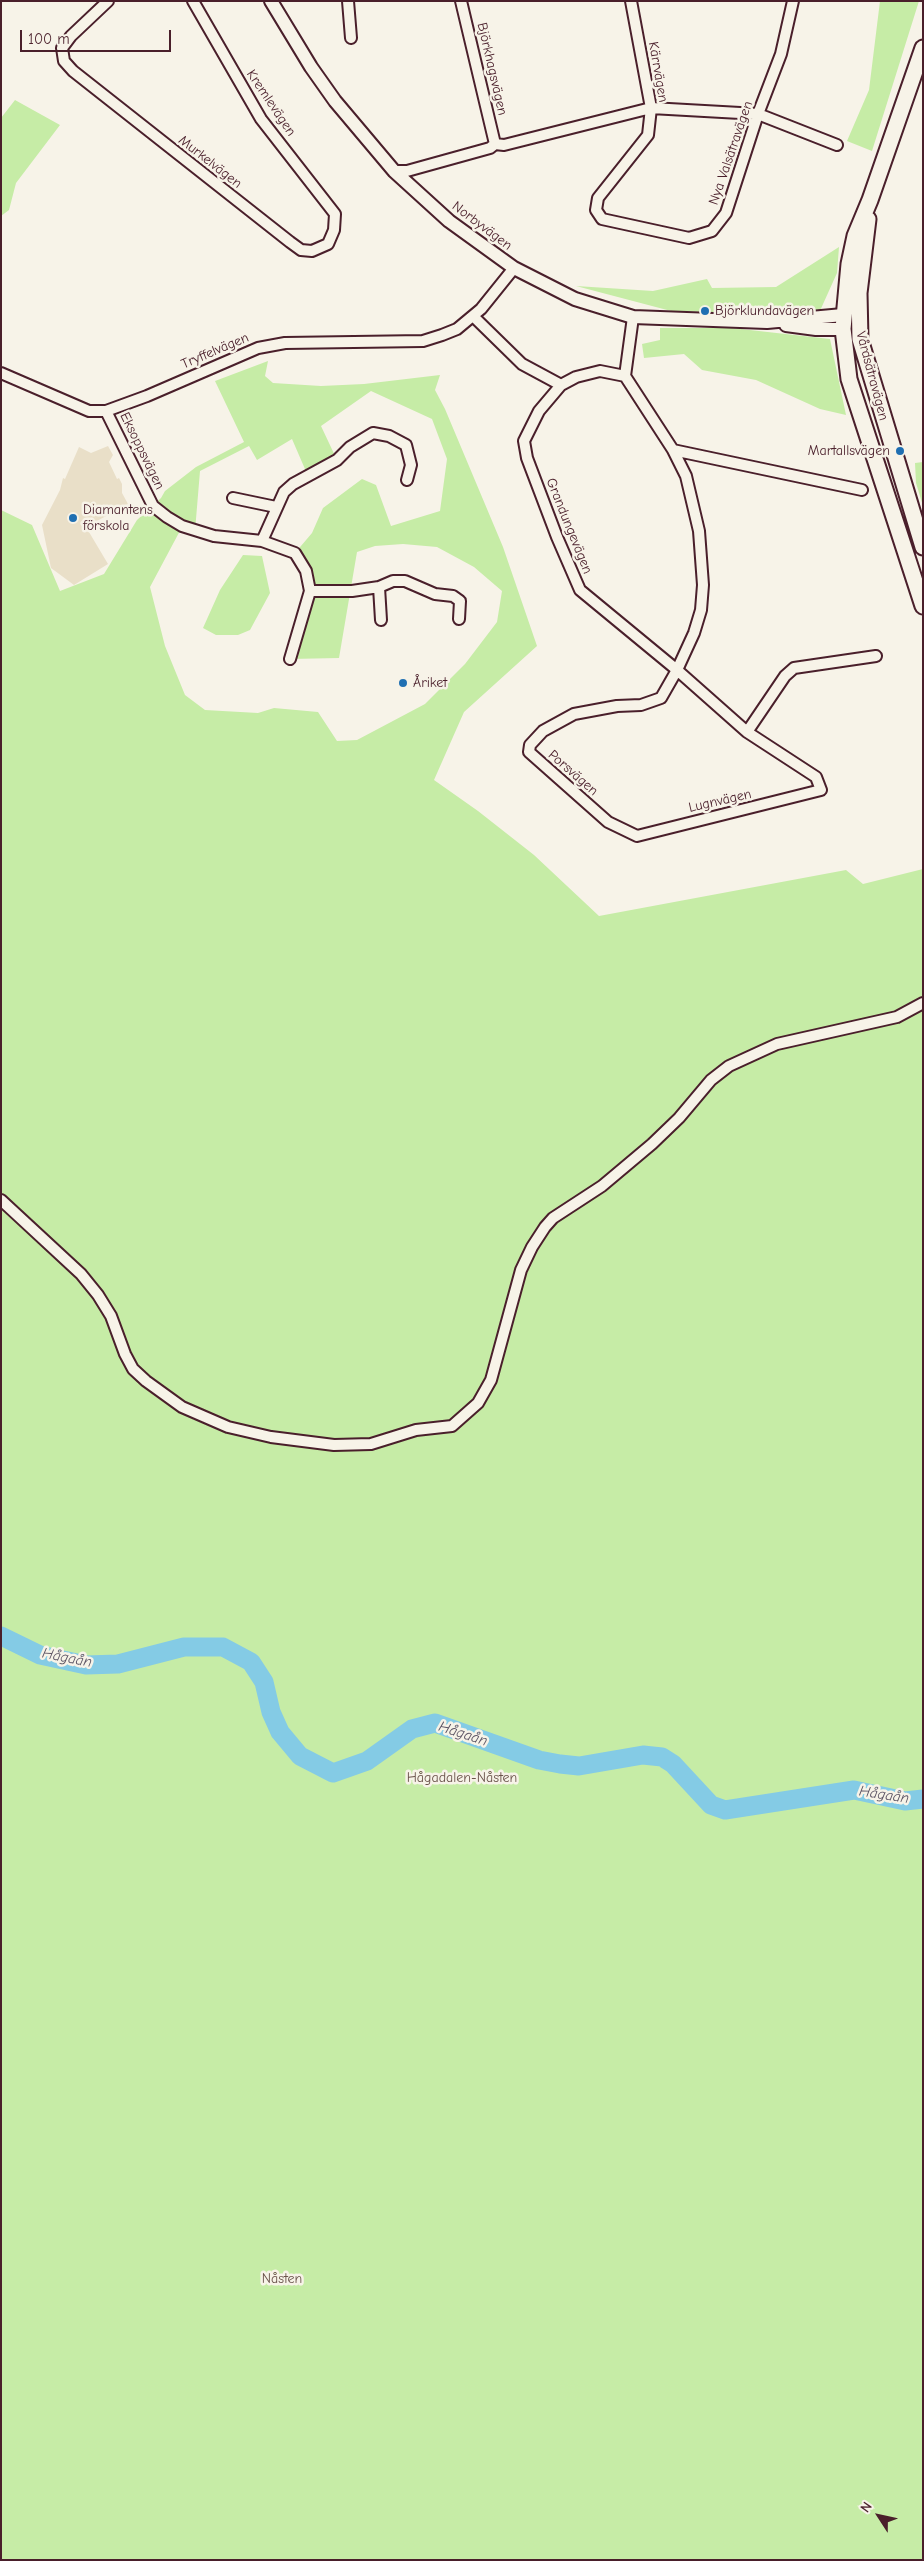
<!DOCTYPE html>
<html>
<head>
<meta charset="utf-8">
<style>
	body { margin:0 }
	#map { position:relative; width:924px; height:2561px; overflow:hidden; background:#f7f3e8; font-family:"Comic Neue",sans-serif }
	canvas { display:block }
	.frame { position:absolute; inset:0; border:2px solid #4a1f2b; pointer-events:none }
	.north { position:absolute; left:854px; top:2491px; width:50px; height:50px; -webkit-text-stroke:4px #f7f3e8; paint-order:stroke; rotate:305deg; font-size:14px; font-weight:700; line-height:20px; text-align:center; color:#4a1f2b }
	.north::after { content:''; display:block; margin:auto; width:18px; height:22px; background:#4a1f2b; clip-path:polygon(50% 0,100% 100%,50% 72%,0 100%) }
	.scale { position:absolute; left:20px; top:30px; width:151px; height:22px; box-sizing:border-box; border:2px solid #4a1f2b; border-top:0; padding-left:6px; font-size:15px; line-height:18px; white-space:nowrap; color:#4a1f2b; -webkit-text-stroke:4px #f7f3e8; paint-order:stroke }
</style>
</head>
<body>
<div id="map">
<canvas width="924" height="2561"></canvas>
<div class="frame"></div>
<div class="north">N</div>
<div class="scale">100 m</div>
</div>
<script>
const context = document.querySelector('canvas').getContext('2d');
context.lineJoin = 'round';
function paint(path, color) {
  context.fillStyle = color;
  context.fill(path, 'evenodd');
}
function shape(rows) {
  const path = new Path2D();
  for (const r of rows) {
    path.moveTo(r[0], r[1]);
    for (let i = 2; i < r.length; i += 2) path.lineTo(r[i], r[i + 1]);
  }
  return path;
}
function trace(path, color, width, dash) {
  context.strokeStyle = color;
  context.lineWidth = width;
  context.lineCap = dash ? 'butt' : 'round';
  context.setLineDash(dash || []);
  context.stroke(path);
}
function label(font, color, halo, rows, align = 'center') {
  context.font = font + ' "Comic Neue",sans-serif';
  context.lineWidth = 5;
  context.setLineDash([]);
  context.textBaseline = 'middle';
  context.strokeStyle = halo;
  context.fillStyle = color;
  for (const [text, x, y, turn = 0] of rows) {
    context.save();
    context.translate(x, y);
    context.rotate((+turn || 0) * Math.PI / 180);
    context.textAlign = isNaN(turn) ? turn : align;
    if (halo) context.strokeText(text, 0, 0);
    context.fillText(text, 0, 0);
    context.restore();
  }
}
paint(shape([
	[108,446,113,455,109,462,117,479,119,478,122,484,122,493,128,504,86,527,108,564,74,585,51,568,42,525,60,490,63,478,65,479,79,447,91,453]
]), '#e9dfc8');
paint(shape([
	[880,1,919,1,872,151,847,141,869,90],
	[15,100,60,125,16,183,9,210,1,216,1,118],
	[839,247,837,273,819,313,813,315,671,311,576,286,653,291,707,279,712,288,776,287],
	[660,328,732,328,830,339,846,415,820,409,756,380,702,370,684,354,644,358,642,344,660,340],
	[268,361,265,376,273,383,321,386,364,384,440,375,435,390,445,409,503,547,537,646,464,712,434,780,478,811,534,855,599,916,846,870,863,884,923,869,923,2560,1,2560,1,510,32,525,60,591,104,574,137,520,161,498,165,491,196,467,244,442,215,381],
	[371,391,432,419,447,459,440,511,391,526,376,485,362,479,323,508,312,533,295,553,310,591,290,659,339,658,357,552,375,546,403,544,437,547,474,567,502,591,497,622,465,664,425,704,357,740,337,741,318,712,274,708,258,713,205,710,185,695,165,646,150,587,182,527,195,531,200,471,249,446,257,460,292,439,308,476,337,460,321,426],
	[923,462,923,506,916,483,915,463],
	[243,555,262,556,270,593,250,630,238,635,216,635,203,628,220,590]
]), '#c6eca6');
trace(shape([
	[1,1636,40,1655,86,1665,118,1664,184,1647,223,1647,251,1662,264,1682,271,1712,280,1732,300,1756,333,1773,367,1761,412,1729,435,1723,539,1760,560,1764,579,1766,643,1755,662,1757,673,1764,711,1805,725,1810,854,1790,905,1801,923,1799]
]), '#84cbe5', 19);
const minor = shape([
	[108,1,71,36,62,48,64,61,73,71,290,242,301,250,312,251,328,244,334,230,335,214,261,119,193,1],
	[348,1,351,38],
	[461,1,495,144],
	[631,1,651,108,648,135,598,198,596,210,602,219,689,238,712,231,726,213,758,114,781,54,793,1],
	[394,171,407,171,490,148,495,144,504,145,651,108,758,114,837,145],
	[473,316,522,364,561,385],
	[1,373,89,411,106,411,147,396,258,348,285,343,423,341,442,335,457,329,481,309,514,268],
	[625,376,673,450,686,476,699,531,703,585,701,610,694,633,677,670,661,698,641,705,617,706,574,714,543,731,530,745,529,752,608,822,637,836,821,790,816,777,747,732,677,670,580,590,557,537,527,458,524,441,539,411,561,385,576,377,600,371,625,376,633,317],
	[106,411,153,506,167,517,182,526,214,536,262,541,295,553,306,571,310,591,290,659],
	[673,450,862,490],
	[233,498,276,507],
	[262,541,284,492,293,484,337,460,350,447,373,433,389,436,406,445,411,465,407,480],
	[379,587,393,581,405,581,435,594,453,596,460,601,459,619],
	[310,591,352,591,379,587,381,620],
	[747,732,785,676,794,668,876,656],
	[1,1200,81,1274,98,1295,111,1316,125,1354,133,1369,146,1381,182,1407,228,1427,271,1437,334,1445,371,1444,416,1430,452,1426,478,1403,491,1380,521,1270,532,1247,545,1227,553,1218,602,1186,652,1144,679,1118,711,1080,729,1066,777,1044,897,1017,923,1003]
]);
const tertiary = shape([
	[271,1,311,67,335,101,394,171,449,221,514,268,575,299,633,317,767,322,843,315],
	[786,325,816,329,843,329]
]);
const secondary = shape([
	[923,48,870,200,855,236,849,264,843,329,849,379,923,606],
	[868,219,859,293,860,339,923,547]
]);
trace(minor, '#4a1f2b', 14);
trace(tertiary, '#4a1f2b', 16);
trace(secondary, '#4a1f2b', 19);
trace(minor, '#f7f3e8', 10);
trace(tertiary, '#f7f3e8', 12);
trace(secondary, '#f7f3e8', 15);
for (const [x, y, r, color] of [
	[705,311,5,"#1f6fb2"],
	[900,451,5,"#1f6fb2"],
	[73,518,5,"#1f6fb2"],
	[403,683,5,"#1f6fb2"]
]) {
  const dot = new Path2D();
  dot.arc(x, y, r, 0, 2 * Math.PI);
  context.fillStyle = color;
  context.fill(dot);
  trace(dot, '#f7f3e8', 2);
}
label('14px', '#4a1f2b', '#f7f3e8', [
	["Björkhagsvägen",492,69,77],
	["Kärrvägen",658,72,80],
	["Kremlevägen",271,103,56],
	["Nya Valsätravägen",731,153,-71],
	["Murkelvägen",210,162,38],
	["Norbyvägen",482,226,37],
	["Tryffelvägen",215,351,-23],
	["Vårdsätravägen",872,376,75],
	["Eksoppsvägen",142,451,64],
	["Grandungevägen",569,526,68],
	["Porsvägen",573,773,41],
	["Lugnvägen",720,801,-13]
]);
label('14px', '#4a1f2b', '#f7f3e8', [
	["Björklundavägen",715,311],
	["Martallsvägen",890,451,"right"],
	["Diamantens",83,510],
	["förskola",83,526],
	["Åriket",413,683]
], 'left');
label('14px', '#69524a', '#f7f3e8', [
	["Hågadalen-Nåsten",462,1778],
	["Nåsten",282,2279]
]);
label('italic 15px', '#5b5363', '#f7f3e8', [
	["Hågaån",67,1658,11],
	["Hågaån",463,1734,18],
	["Hågaån",884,1795,9]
]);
</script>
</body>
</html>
